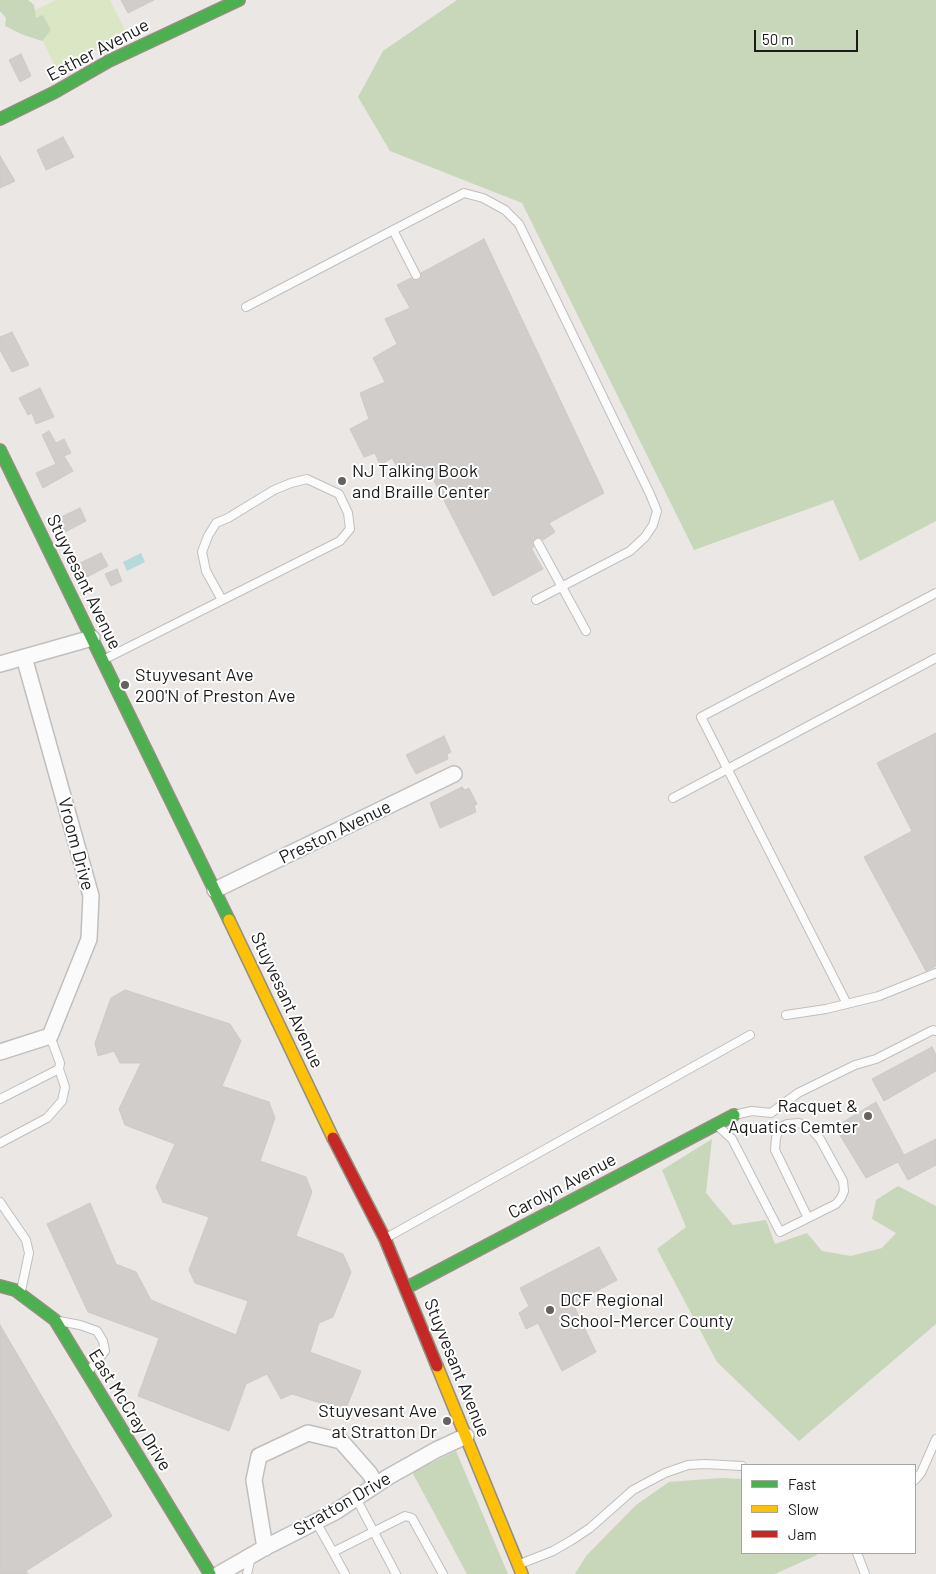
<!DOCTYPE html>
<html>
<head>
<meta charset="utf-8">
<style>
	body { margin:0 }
	#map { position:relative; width:936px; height:1574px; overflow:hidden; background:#eae7e4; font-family:Barlow,sans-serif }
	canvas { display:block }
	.legend { position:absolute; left:741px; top:1464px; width:175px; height:90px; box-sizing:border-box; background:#fff; border:1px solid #a4a4a4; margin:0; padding:6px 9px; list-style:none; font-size:15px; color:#1b1b1b }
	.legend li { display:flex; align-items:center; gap:10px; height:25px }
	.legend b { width:25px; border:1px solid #a4a4a4 }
	.scale { position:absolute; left:754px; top:30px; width:104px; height:22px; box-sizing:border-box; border:2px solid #1b1b1b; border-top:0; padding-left:6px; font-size:15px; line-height:18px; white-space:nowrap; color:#1b1b1b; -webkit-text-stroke:4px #fff; paint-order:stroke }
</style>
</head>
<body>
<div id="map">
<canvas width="936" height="1574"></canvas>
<ul class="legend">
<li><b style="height:6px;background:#4caf50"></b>Fast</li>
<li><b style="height:6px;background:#ffc107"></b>Slow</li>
<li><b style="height:6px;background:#c62828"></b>Jam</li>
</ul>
<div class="scale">50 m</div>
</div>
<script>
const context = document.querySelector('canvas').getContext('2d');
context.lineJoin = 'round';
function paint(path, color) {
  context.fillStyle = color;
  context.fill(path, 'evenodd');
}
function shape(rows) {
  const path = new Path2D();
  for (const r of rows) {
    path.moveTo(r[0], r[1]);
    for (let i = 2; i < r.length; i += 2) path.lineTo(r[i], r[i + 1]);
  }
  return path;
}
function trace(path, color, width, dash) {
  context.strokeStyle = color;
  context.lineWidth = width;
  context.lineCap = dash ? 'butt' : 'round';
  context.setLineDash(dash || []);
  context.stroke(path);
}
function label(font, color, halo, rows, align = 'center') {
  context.font = font + ' Barlow,sans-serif';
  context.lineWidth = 4;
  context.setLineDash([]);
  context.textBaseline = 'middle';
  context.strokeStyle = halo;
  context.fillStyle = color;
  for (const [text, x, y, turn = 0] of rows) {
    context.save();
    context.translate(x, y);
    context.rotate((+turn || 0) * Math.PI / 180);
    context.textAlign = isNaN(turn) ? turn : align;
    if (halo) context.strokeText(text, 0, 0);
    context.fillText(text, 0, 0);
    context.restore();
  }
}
paint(shape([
	[56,0,110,0,127,34,57,70,29,13]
]), '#dbe6c4');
paint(shape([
	[0,0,28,0,34,5,36,18,43,15,51,30,42,41,21,34,5,26,6,18,0,11],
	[457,0,936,0,936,521,860,561,833,500,694,550,522,203,390,151,358,97,383,51],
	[712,1139,706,1193,733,1225,766,1220,775,1244,807,1233,822,1251,851,1256,882,1248,896,1233,872,1219,876,1200,898,1186,936,1206,936,1324,799,1441,717,1362,657,1249,686,1227,662,1170],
	[456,1451,508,1574,467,1574,412,1472],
	[721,1478,742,1479,742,1553,816,1553,817,1555,775,1574,575,1574,586,1556,636,1505,669,1482]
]), '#c8d7ba');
paint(shape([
	[141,553,145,562,127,571,123,562]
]), '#b8d9dc');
const building = shape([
	[121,0,154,0,128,13,121,0],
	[21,54,31,76,20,82,9,60,21,54],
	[63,137,74,157,46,170,37,150,63,137],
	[0,156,15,181,0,188,0,156],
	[484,239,604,493,549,523,555,532,543,540,539,537,535,538,532,542,534,547,531,548,543,569,493,596,430,473,418,479,411,466,400,472,392,458,380,465,375,453,364,457,350,429,369,419,360,393,385,382,373,358,397,344,385,319,410,308,397,285,411,278,415,281,419,280,422,276,421,273,484,239],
	[12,332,29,365,12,372,0,350,0,337,12,332],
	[40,388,54,417,36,424,32,413,28,415,19,398,40,388],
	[49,431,56,443,64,439,71,453,64,456,73,471,43,488,36,473,56,464,42,435,49,431],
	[80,508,86,521,65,532,59,518,80,508],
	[101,553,108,566,87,577,80,563,101,553],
	[117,569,122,581,111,586,105,574,117,569],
	[936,733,936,966,926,971,864,857,912,831,877,763,936,733],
	[444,736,451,752,447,754,448,759,416,774,406,755,444,736],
	[462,787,465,790,469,788,477,804,474,806,476,812,440,828,430,803,462,787],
	[125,990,230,1024,241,1041,222,1086,269,1102,275,1118,260,1161,306,1177,312,1192,296,1236,343,1254,351,1272,333,1317,319,1323,310,1352,361,1371,345,1411,292,1394,281,1399,267,1374,246,1384,229,1431,138,1396,159,1338,88,1312,47,1224,90,1203,116,1264,136,1272,151,1300,236,1335,248,1301,195,1283,189,1270,209,1217,163,1202,156,1187,175,1144,125,1125,119,1109,141,1063,120,1063,114,1051,98,1056,95,1043,111,998,125,990],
	[932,1047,936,1055,936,1071,884,1101,872,1079,932,1047],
	[876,1102,904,1155,936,1139,936,1165,908,1180,898,1162,866,1178,835,1127,876,1102],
	[599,1247,617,1280,573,1304,596,1352,562,1371,538,1323,526,1329,519,1313,529,1306,520,1288,599,1247],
	[0,1325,112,1516,26,1571,28,1574,0,1574,0,1325]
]);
paint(building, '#d1cdcb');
trace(building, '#cdc9c6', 1);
const lane = shape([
	[393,230,416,275],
	[246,307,464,193,483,198,505,210,519,224,650,494,657,511,653,525,645,537,630,551,536,600],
	[538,543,586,631],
	[105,659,340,541,350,529,348,513,339,494,307,479,291,483,274,490,228,518,216,523,208,536,202,552,206,571,222,600],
	[673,798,936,658],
	[847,1004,701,717,936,593],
	[786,1015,826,1009,879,996,936,973],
	[0,1099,59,1069,60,1063,50,1036],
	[734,1115,752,1111,771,1113,798,1093,855,1065,876,1059,933,1030,936,1031],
	[718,1126,732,1139,780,1232,836,1204,841,1198,844,1191,843,1181,820,1139,811,1129,799,1123,787,1124,779,1128,776,1138,775,1150,808,1218],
	[0,1143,47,1118,62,1101,65,1087,59,1069],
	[0,1202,26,1240,29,1253,21,1291],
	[386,1238,750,1035],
	[59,1321,80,1325,97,1331,103,1341,105,1351,88,1372],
	[915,1480,921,1473,936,1439],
	[356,1498,396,1574],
	[316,1522,333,1552],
	[857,1553,865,1574],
	[520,1564,553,1551,572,1540,590,1528,633,1490,665,1473,688,1465,705,1464,742,1466],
	[247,1574,251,1557],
	[345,1574,333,1552,405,1516,412,1518,443,1574]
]);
const street = shape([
	[0,664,92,638],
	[215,890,454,774],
	[0,1052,50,1036,89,939,91,896,24,657],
	[265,1548,254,1480,259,1456,308,1433,341,1441,370,1474,376,1485],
	[219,1574,266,1547,335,1512,388,1477,436,1450,466,1436]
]);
const fast = shape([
	[0,119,55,92,109,61,239,0],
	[0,450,229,920],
	[0,1286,15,1290,55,1320,210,1574],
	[406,1288,734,1115]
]);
const slow = shape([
	[229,920,333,1138],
	[437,1366,522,1574]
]);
const jam = shape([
	[333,1138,385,1239,437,1366]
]);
trace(lane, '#c1bfbe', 10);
trace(street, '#c1bfbe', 18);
trace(fast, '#93917e', 14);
trace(slow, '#93917e', 14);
trace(jam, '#93917e', 14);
trace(lane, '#fcfbfb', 8);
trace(street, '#fcfbfb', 15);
trace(fast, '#4caf50', 11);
trace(slow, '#ffc107', 11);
trace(jam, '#c62828', 11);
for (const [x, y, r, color] of [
	[342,481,5,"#636261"],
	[125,685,5,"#636261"],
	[868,1116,5,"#636261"],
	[550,1310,5,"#636261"],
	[447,1421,5,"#636261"]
]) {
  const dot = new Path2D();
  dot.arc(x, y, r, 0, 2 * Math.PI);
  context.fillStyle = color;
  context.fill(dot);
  trace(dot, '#fff', 2);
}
label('18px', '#1b1b1b', '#fff', [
	["Esther Avenue",98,50,-28],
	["Stuyvesant Avenue",84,582,64],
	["Preston Avenue",335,832,-26],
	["Vroom Drive",76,844,75],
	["Stuyvesant Avenue",287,1000,65],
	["Carolyn Avenue",562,1186,-28],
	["Stuyvesant Avenue",457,1368,68],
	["East McCray Drive",130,1410,58],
	["Stratton Drive",342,1504,-30]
]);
label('18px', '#1b1b1b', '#fff', [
	["NJ Talking Book",352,471],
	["and Braille Center",352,492],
	["Stuyvesant Ave",135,675],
	["200'N of Preston Ave",135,696],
	["Racquet &",858,1106,"right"],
	["Aquatics Cemter",858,1127,"right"],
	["DCF Regional",560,1300],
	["School-Mercer County",560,1321],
	["Stuyvesant Ave",437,1411,"right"],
	["at Stratton Dr",437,1432,"right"]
], 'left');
</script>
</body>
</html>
